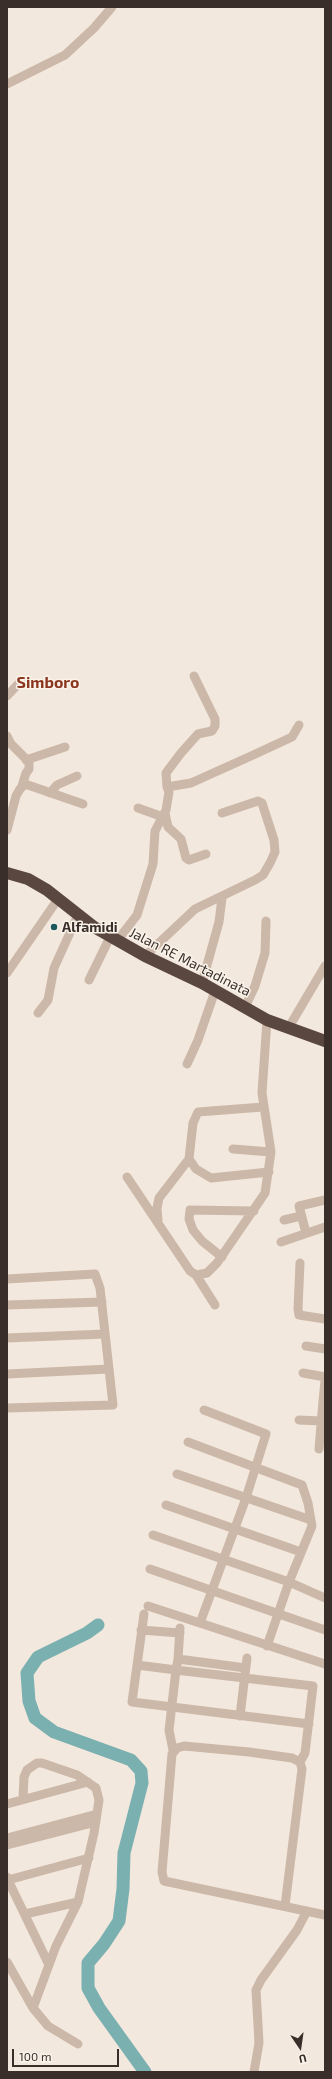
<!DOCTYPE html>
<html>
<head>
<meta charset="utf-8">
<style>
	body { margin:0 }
	#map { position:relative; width:332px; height:2079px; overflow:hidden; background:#f3e8dd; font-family:"Exo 2",sans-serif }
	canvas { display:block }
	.frame { position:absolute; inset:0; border:8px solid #392e29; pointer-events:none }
	.north { position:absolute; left:280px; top:2027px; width:40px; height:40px; -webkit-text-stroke:3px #faf3ea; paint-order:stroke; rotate:167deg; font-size:11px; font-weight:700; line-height:16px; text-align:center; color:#392e29 }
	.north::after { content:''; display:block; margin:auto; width:14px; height:18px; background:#392e29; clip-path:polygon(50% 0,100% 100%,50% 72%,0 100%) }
	.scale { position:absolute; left:12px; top:2049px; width:107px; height:18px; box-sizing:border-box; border:2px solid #392e29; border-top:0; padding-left:5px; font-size:12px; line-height:14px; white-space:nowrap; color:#392e29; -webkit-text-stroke:3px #faf3ea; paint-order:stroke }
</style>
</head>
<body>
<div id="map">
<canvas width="332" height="2079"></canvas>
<div class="frame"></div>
<div class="north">U</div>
<div class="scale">100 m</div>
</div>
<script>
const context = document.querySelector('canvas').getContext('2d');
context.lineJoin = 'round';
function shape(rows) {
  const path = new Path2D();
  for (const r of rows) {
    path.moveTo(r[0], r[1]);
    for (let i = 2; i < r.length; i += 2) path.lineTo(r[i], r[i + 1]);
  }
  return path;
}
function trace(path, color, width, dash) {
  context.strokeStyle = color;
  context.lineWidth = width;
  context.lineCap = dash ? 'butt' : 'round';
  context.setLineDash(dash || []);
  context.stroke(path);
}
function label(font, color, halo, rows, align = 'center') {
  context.font = font + ' "Exo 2",sans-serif';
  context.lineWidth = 3;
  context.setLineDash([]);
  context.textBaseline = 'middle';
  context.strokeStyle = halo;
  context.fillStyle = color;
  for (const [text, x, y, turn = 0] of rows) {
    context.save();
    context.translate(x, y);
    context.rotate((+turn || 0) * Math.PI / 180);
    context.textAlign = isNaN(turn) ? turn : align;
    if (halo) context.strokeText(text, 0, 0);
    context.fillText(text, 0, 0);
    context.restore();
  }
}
trace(shape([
	[98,1625,87,1633,38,1657,27,1673,29,1701,35,1718,54,1732,131,1760,141,1771,142,1783,124,1853,123,1889,119,1921,104,1944,88,1963,88,1988,99,2008,145,2072]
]), '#7bb0b1', 13);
trace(shape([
	[7,84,65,55,94,28,112,7],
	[7,696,21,681],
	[7,736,11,744,29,762,29,769,26,773,22,786],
	[26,760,65,747],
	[167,787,166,773,181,753,198,734,212,731,215,726,215,719,194,676],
	[50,793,57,785,77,776],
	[138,808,163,817],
	[165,813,168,827,181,839,186,858,189,860,206,854],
	[7,830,16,796,20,789,25,784,83,804],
	[117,941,137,915,153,864,155,831,166,810,169,792,167,787,191,783,251,756,292,737,299,725],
	[145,956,195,909,255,880,263,875,270,863,275,852,274,840,262,803,258,801,222,813],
	[7,973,58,899],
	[89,980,110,937],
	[202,983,219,922,222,898],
	[245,1007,255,986,265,953,266,921],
	[38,1013,48,1000,54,968,78,915],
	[289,1027,325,966],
	[187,1064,198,1040,215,991],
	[263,1107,198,1112,193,1123,189,1159,196,1169,211,1178,269,1172],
	[233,1149,271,1152],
	[127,1177,190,1271,196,1275,207,1273,217,1263,265,1193,271,1152,262,1093,267,1020],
	[284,1220,301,1216],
	[158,1221,157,1208,159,1198,189,1159],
	[306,1233,299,1206,325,1200],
	[281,1242,325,1227],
	[222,1257,202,1241,193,1230,189,1219,190,1210,254,1211],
	[300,1263,298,1309,299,1315,325,1319],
	[196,1275,215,1305],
	[7,1279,95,1274,100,1288,113,1405,7,1408],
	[7,1305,102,1302],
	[7,1338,105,1334],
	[306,1346,325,1349],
	[303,1373,325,1377],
	[7,1374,109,1369],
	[323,1401,325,1381],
	[299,1420,321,1421],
	[188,1442,302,1485,308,1503,312,1526,289,1582,325,1598],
	[319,1449,323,1401,325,1401],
	[177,1474,311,1520],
	[166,1505,301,1552],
	[153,1535,289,1582,267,1646],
	[150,1569,325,1630],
	[148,1606,325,1664],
	[144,1614,132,1702,309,1724],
	[200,1623,246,1498,266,1434,204,1410],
	[141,1630,180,1633],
	[178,1659,180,1628],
	[137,1665,176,1670,178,1659,246,1668],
	[240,1716,247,1658],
	[173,1750,169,1730,176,1670,313,1686,305,1753,300,1762],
	[7,1804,88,1782],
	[7,1838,97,1814],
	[7,1845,96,1822],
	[7,1877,8,1880,89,1858],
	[8,1880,49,1965],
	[285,1906,302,1769,300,1762,292,1758,249,1752,184,1746,177,1748,172,1754,162,1872,164,1881,325,1915],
	[25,1914,78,1902],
	[7,1962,33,2008,56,1946,78,1902,94,1833,99,1800,96,1788,77,1775,42,1763,37,1763,27,1770,24,1777,23,1799],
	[33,2008,48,2026,78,2044],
	[254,2072,259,2043,256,1990,261,1980,297,1930,307,1911]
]), '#ccb8a9', 9);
trace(shape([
	[7,873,28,879,47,890,94,927,145,956,202,983,267,1020,325,1041]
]), '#5a4740', 12);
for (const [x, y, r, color] of [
	[54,927,4,"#1d595c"]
]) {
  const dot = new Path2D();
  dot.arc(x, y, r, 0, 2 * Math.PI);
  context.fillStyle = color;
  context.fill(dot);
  trace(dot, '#faf3ea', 1.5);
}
label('bold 14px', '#392e29', '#faf3ea', [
	["Alfamidi",62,927]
], 'left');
label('14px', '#392e29', '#faf3ea', [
	["Jalan RE Martadinata",190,962,27]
]);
label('bold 16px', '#8b361f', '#faf3ea', [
	["Simboro",48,683]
]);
</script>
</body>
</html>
